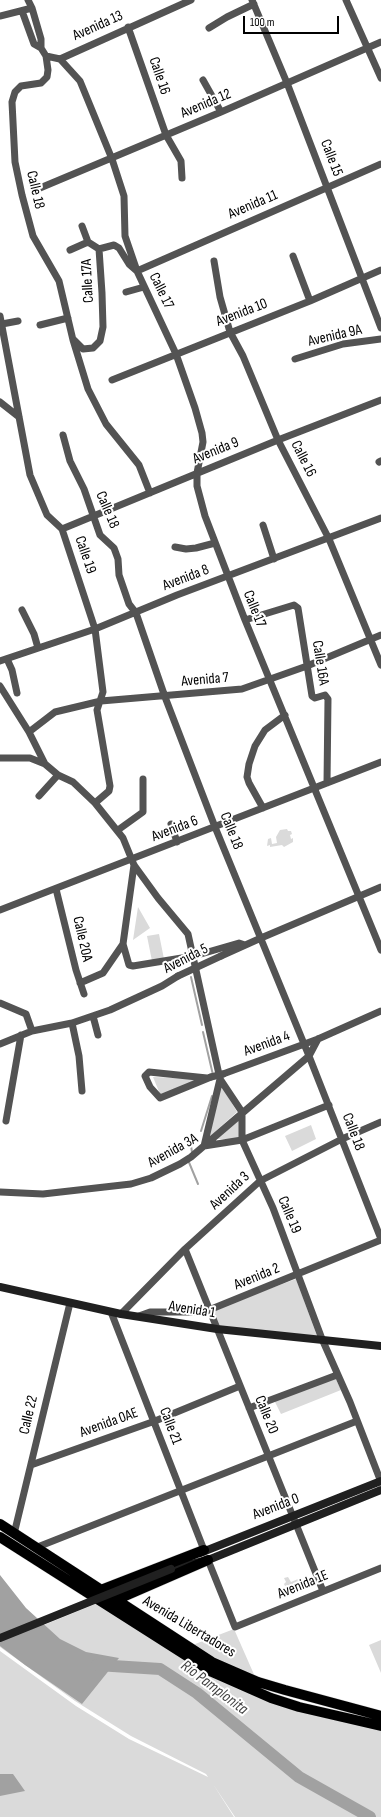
<!DOCTYPE html>
<html>
<head>
<meta charset="utf-8">
<style>
	body { margin:0 }
	#map { position:relative; width:381px; height:1817px; overflow:hidden; background:#fff; font-family:"Sofia Sans Condensed",sans-serif }
	canvas { display:block }
	.scale { position:absolute; left:243px; top:16px; width:96px; height:18px; box-sizing:border-box; border:2px solid #000; border-top:0; padding-left:5px; font-size:12px; line-height:14px; white-space:nowrap; color:#000; -webkit-text-stroke:3px #fff; paint-order:stroke }
</style>
</head>
<body>
<div id="map">
<canvas width="381" height="1817"></canvas>
<div class="scale">100 m</div>
</div>
<script>
const context = document.querySelector('canvas').getContext('2d');
context.lineJoin = 'round';
function paint(path, color) {
  context.fillStyle = color;
  context.fill(path, 'evenodd');
}
function shape(rows) {
  const path = new Path2D();
  for (const r of rows) {
    path.moveTo(r[0], r[1]);
    for (let i = 2; i < r.length; i += 2) path.lineTo(r[i], r[i + 1]);
  }
  return path;
}
function trace(path, color, width, dash) {
  context.strokeStyle = color;
  context.lineWidth = width;
  context.lineCap = dash ? 'butt' : 'round';
  context.setLineDash(dash || []);
  context.stroke(path);
}
function label(font, color, halo, rows, align = 'center') {
  context.font = font + ' "Sofia Sans Condensed",sans-serif';
  context.lineWidth = 4;
  context.setLineDash([]);
  context.textBaseline = 'middle';
  context.strokeStyle = halo;
  context.fillStyle = color;
  for (const [text, x, y, turn = 0] of rows) {
    context.save();
    context.translate(x, y);
    context.rotate((+turn || 0) * Math.PI / 180);
    context.textAlign = isNaN(turn) ? turn : align;
    if (halo) context.strokeText(text, 0, 0);
    context.fillText(text, 0, 0);
    context.restore();
  }
}
paint(shape([
	[287,829,288,831,291,831,292,834,290,835,291,839,293,838,293,842,284,847,282,845,270,847,270,845,267,846,268,839,271,838,272,844,277,843,276,837,280,830],
	[138,907,150,928,133,940],
	[159,934,164,959,152,961,147,936],
	[153,1077,202,1079,162,1099],
	[220,1083,237,1112,208,1138],
	[242,1115,240,1139,216,1139],
	[311,1125,316,1139,292,1151,285,1136],
	[296,1279,317,1336,218,1326,212,1310],
	[335,1377,341,1390,281,1414,274,1400],
	[288,1577,291,1582,298,1579,303,1591,285,1597,283,1594,287,1592,286,1589,289,1587,288,1585,285,1586,284,1584,286,1582,284,1578],
	[98,1603,168,1647,308,1713,381,1731,381,1817,235,1817,213,1784,234,1817,0,1817,0,1651,76,1706,129,1739,208,1777,206,1774,131,1736,75,1701,0,1647,0,1643],
	[234,1629,256,1679,190,1646],
	[381,1640,381,1673,369,1645]
]), '#dadada');
paint(shape([
	[0,1575,26,1608,60,1639,86,1652,119,1658,82,1704,25,1665,0,1646],
	[0,1774,13,1774,25,1791,0,1796]
]), '#a1a1a1');
trace(shape([
	[191,977,202,1025],
	[203,1032,213,1075],
	[201,1131,212,1096],
	[187,1145,191,1146,192,1152],
	[188,1160,198,1184]
]), '#a1a1a1', 2);
trace(shape([
	[97,1665,160,1669,197,1693,299,1777,370,1817]
]), '#a1a1a1', 12);
const primary = shape([
	[0,1524,212,1662,258,1682,285,1690,381,1716],
	[0,1537,212,1672,271,1698,299,1707,381,1726],
	[101,1590,204,1550],
	[116,1600,208,1560]
]);
trace(primary, '#dbdbdb', 11);
trace(shape([
	[28,0,32,8,41,39,41,48,46,56,48,70,47,77,41,83,21,86,15,92,12,102,15,162,22,195,33,236,59,281,73,340,88,389,106,424,139,465,150,493],
	[252,0,287,83,381,328],
	[346,0,381,78],
	[22,11,34,44,41,48],
	[0,16,32,8],
	[128,27,166,135,181,161,182,178],
	[209,28,227,17,254,4],
	[46,56,60,59,80,81,112,159,124,196,125,236,137,271,176,354,195,408,202,433,203,442,197,473,197,486,205,516,245,620,381,950],
	[60,59,191,0],
	[203,80,221,112],
	[40,188,221,112,381,42],
	[82,226,88,242,99,249],
	[99,249,114,245,119,248,129,264,137,271],
	[70,250,88,242],
	[293,256,310,301],
	[214,261,220,297,230,332,243,356,278,440,329,539,381,665],
	[137,271,381,164],
	[126,292,144,287],
	[0,316,30,475,47,515,62,529,95,629,103,692,97,710,110,786,109,791,95,803],
	[2,324,18,321],
	[40,325,68,318],
	[74,340,83,349,93,348,100,341,103,327,102,293,99,249],
	[295,359,343,344,381,339],
	[112,380,310,301,381,270],
	[0,402,19,417],
	[63,435,70,461,84,489,100,535,114,548,118,559,119,575,129,604,136,613,165,697,215,827,309,1056,381,1239],
	[379,462,381,461],
	[263,525,274,559],
	[62,529,278,440,381,400],
	[175,547,186,549,196,548,215,543],
	[22,610,34,634,38,648],
	[245,620,294,605,298,608,312,696,315,698,325,695,328,699,327,783],
	[7,659,12,670,17,693],
	[0,661,95,629,177,595,381,518],
	[0,686,29,732,45,764,58,775,73,782,95,803,123,838,134,865,158,898,188,934,220,1079,242,1112,242,1140,273,1208,322,1339,350,1402,381,1482],
	[29,732,55,712,101,701,242,689,307,666,381,635],
	[0,758,30,758,45,764],
	[39,796,58,775],
	[263,808,249,783,247,777,249,764,255,746,265,730,285,715],
	[171,824,177,842],
	[118,830,143,812,143,779],
	[134,865,123,944,129,965,133,966,194,956,239,943,245,945],
	[56,889,76,970,84,994],
	[0,910,381,762],
	[221,956,261,938,381,887],
	[80,983,103,973,123,944],
	[0,1003,26,1014,32,1031],
	[93,1016,98,1035],
	[72,1023,79,1056,82,1091],
	[0,1044,32,1031,72,1023,110,1010,162,986,178,976],
	[223,1074,318,1039,381,1011],
	[207,1078,149,1072,145,1076,150,1087,160,1098,211,1077],
	[6,1121,21,1035],
	[204,1146,242,1140,329,1105],
	[204,1146,220,1079],
	[0,1192,43,1194,131,1184,151,1178,180,1164,191,1157,309,1056,318,1039],
	[185,1249,323,1591],
	[111,1312,204,1550],
	[121,1314,185,1249,260,1181,342,1139,381,1122],
	[139,1316,150,1312,204,1312,381,1240],
	[249,1408,337,1375],
	[31,1465,155,1421,240,1386],
	[14,1534,70,1303],
	[35,1548,357,1421],
	[208,1560,235,1627,381,1568]
]), '#535353', 7);
trace(shape([
	[0,1287,121,1314,217,1329,381,1346],
	[200,1553,381,1481],
	[171,1569,208,1560,381,1490]
]), '#202020', 8);
trace(primary, '#000', 10);
trace(shape([
	[178,976,221,956],
	[211,1077,223,1074]
]), '#535353', 7);
trace(shape([
	[0,1638,171,1569]
]), '#202020', 8);
label('15px', '#000', '#fff', [
	["Avenida 13",98,26,-24],
	["Calle 16",159,76,71],
	["Avenida 12",206,104,-23],
	["Calle 15",331,158,69],
	["Calle 18",35,190,77],
	["Avenida 11",253,205,-23],
	["Calle 17A",88,281,-93],
	["Calle 17",161,291,64],
	["Avenida 10",242,313,-21],
	["Avenida 9A",335,336,-13],
	["Avenida 9",216,451,-22],
	["Calle 16",303,459,63],
	["Calle 18",107,510,67],
	["Calle 19",85,555,71],
	["Avenida 8",186,578,-21],
	["Calle 17",254,609,68],
	["Calle 16A",320,663,81],
	["Avenida 7",205,680,-5],
	["Avenida 6",175,829,-21],
	["Calle 18",231,831,68],
	["Calle 20A",82,939,77],
	["Avenida 5",186,959,-27],
	["Avenida 4",267,1044,-20],
	["Calle 18",353,1132,69],
	["Avenida 3A",173,1151,-29],
	["Avenida 3",230,1191,-43],
	["Calle 19",289,1215,67],
	["Avenida 2",257,1277,-22],
	["Avenida 1",192,1310,9],
	["Calle 22",29,1415,-77],
	["Calle 20",266,1415,68],
	["Avenida 0AE",109,1423,-20],
	["Calle 21",170,1426,69],
	["Avenida 0",276,1507,-21],
	["Avenida 1E",303,1585,-22],
	["Avenida Libertadores",189,1627,31]
]);
label('italic 16px', '#424242', '#fff', [
	["Río Pamplonita",214,1688,37]
]);
</script>
</body>
</html>
